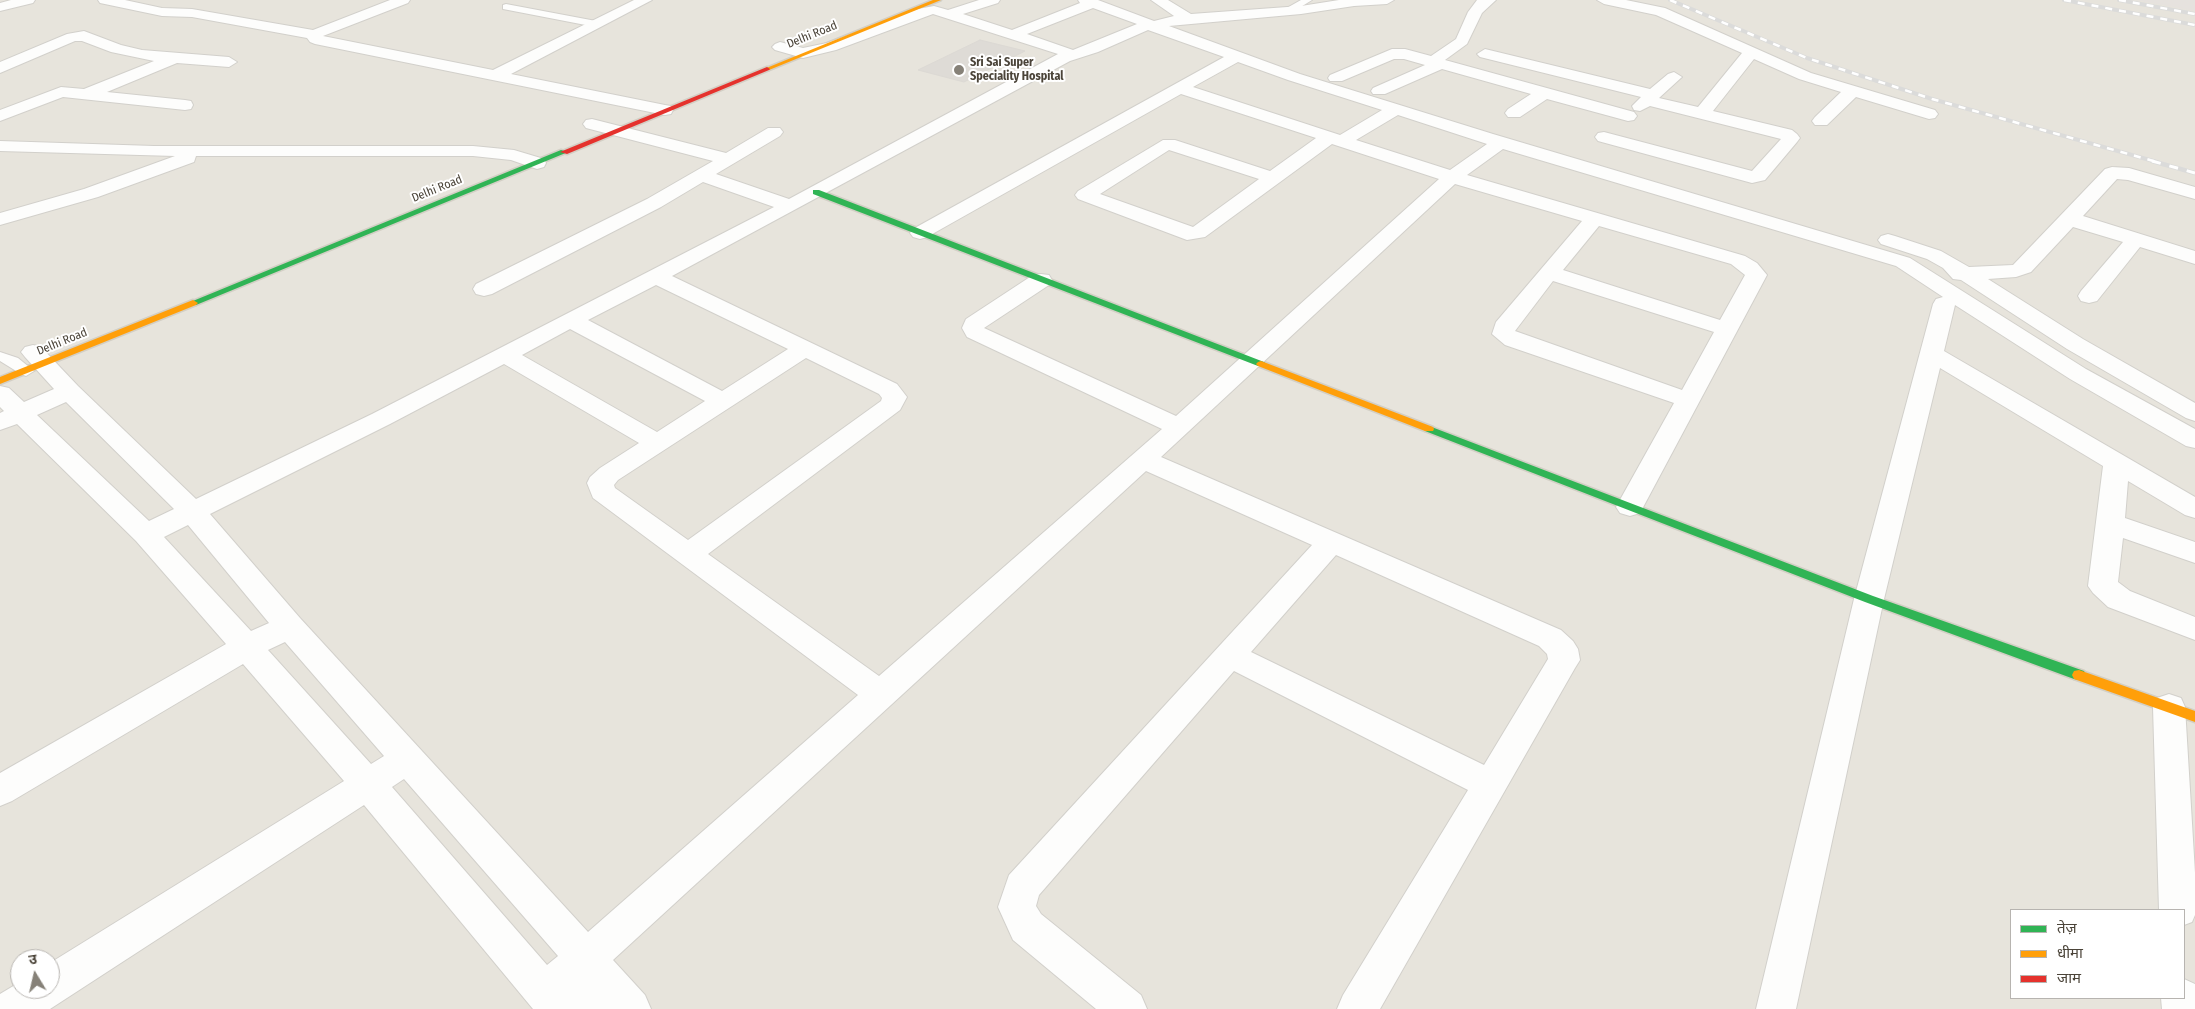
<!DOCTYPE html>
<html>
<head>
<meta charset="utf-8">
<style>
	body { margin:0 }
	#map { position:relative; width:2195px; height:1009px; overflow:hidden; background:#f4f2ee; font-family:"Fira Sans Condensed","Noto Sans Devanagari",sans-serif }
	canvas { display:block }
	.legend { position:absolute; left:2010px; top:909px; width:175px; height:90px; box-sizing:border-box; background:#fff; border:1px solid #b7b4b0; margin:0; padding:6px 9px; list-style:none; font-size:15px; color:#4b4439 }
	.legend li { display:flex; align-items:center; gap:10px; height:25px }
	.legend b { width:25px; border:1px solid #b7b4b0 }
	.north { position:absolute; left:10px; top:949px; width:50px; height:50px; box-sizing:border-box; background:#fff; border:1px solid #b7b4b0; border-radius:50%; rotate:351deg; font-size:14px; font-weight:700; line-height:20px; text-align:center; color:#4b4439 }
	.north::after { content:''; display:block; margin:auto; width:18px; height:22px; background:#868178; clip-path:polygon(50% 0,100% 100%,50% 72%,0 100%) }
</style>
</head>
<body>
<div id="map">
<canvas width="2195" height="1009"></canvas>
<ul class="legend">
<li><b style="height:6px;background:#30b455"></b>तेज़</li>
<li><b style="height:6px;background:#ff9f0a"></b>धीमा</li>
<li><b style="height:6px;background:#e5322d"></b>जाम</li>
</ul>
<div class="north">उ</div>
</div>
<script>
const context = document.querySelector('canvas').getContext('2d');
context.lineJoin = 'round';
function paint(path, color) {
  context.fillStyle = color;
  context.fill(path, 'evenodd');
}
function shape(rows) {
  const path = new Path2D();
  for (const r of rows) {
    path.moveTo(r[0], r[1]);
    for (let i = 2; i < r.length; i += 2) path.lineTo(r[i], r[i + 1]);
  }
  return path;
}
function trace(path, color, width, dash) {
  context.strokeStyle = color;
  context.lineWidth = width;
  context.lineCap = dash ? 'butt' : 'round';
  context.setLineDash(dash || []);
  context.stroke(path);
}
function label(font, color, halo, rows, align = 'center') {
  context.font = font + ' "Fira Sans Condensed",sans-serif';
  context.lineWidth = 4;
  context.setLineDash([]);
  context.textBaseline = 'middle';
  context.strokeStyle = halo;
  context.fillStyle = color;
  for (const [text, x, y, turn = 0] of rows) {
    context.save();
    context.translate(x, y);
    context.rotate((+turn || 0) * Math.PI / 180);
    context.textAlign = isNaN(turn) ? turn : align;
    if (halo) context.strokeText(text, 0, 0);
    context.fillText(text, 0, 0);
    context.restore();
  }
}
paint(shape([
	[0,0,2195,0,2195,1009,0,1009],
	[2011,910,2184,910,2184,998,2011,998],
	[20,959,50,959,50,989,20,989]
]), '#e7e4dc');
paint(shape([
	[2135,0,2195,0,2195,11]
]), '#e6e2de');
const building = shape([
	[980,40,1025,51,964,82,918,70,980,40]
]);
paint(building, '#dedbd6');
trace(building, '#dcd9d4', 1);
const lane = shape([
	[1301,0,1312,0,1291,13,1285,13,1285,9,1301,0],
	[506,4,596,21,601,24,596,27,503,9,503,5,506,4],
	[0,352,18,358,34,371,26,376,21,374,0,361,0,352]
]);
const street = shape([
	[11,0,35,0,33,3,0,11,0,3,11,0],
	[98,0,125,0,162,8,192,9,313,30,390,0,410,0,408,3,323,36,493,70,634,0,652,0,511,74,665,105,671,106,673,110,671,114,665,115,315,44,310,42,307,38,192,17,162,16,100,3,98,0],
	[979,0,1000,0,998,3,963,14,1012,30,1080,3,1078,0,1098,0,1154,21,1174,16,1151,0,1168,0,1191,14,1301,6,1339,0,1394,0,1387,4,1354,6,1301,14,1169,26,1300,74,1493,134,1910,258,2086,369,2195,429,2195,448,2186,446,2070,379,1955,305,1944,351,2195,497,2195,518,2185,515,2128,481,2125,518,2195,542,2195,563,2123,538,2118,582,2130,591,2195,617,2195,640,2108,607,2093,593,2088,586,2103,466,1940,368,1884,599,1796,1009,1756,1009,1854,599,1933,304,1936,299,1943,297,1896,266,1503,149,1467,175,1745,256,1757,263,1767,275,1640,513,1630,516,1620,513,1616,507,1674,403,1505,345,1492,334,1496,322,1582,221,1455,184,1161,457,1561,630,1573,641,1578,649,1580,660,1575,668,1380,1009,1337,1009,1343,995,1468,790,1234,671,1039,895,1036,906,1041,914,1141,995,1147,1009,1096,1009,1013,940,998,907,1009,875,1312,545,1146,471,613,960,645,995,651,1009,533,1009,364,805,50,1009,0,1009,0,994,20,982,20,989,50,989,50,963,344,781,243,664,12,801,0,806,0,773,226,644,136,541,17,424,0,430,0,413,4,411,0,407,0,386,9,388,24,402,54,389,25,357,21,352,25,347,33,345,41,347,78,386,196,499,372,414,774,207,703,182,661,207,492,294,484,296,476,294,473,289,476,284,647,199,713,161,586,128,583,124,586,120,592,119,726,153,768,128,780,128,783,132,780,136,716,174,789,199,1058,54,933,14,836,50,803,58,775,50,772,47,775,44,780,42,803,48,827,43,918,9,934,6,948,10,979,0],
	[1093,8,1137,24,1073,50,1027,34,1093,8],
	[1148,30,1224,57,913,229,910,233,913,237,920,239,927,237,1181,94,1316,138,1270,171,1175,140,1163,140,1078,191,1075,195,1078,199,1187,240,1205,237,1332,144,1439,179,1176,416,984,328,1049,285,1052,280,1049,275,1041,274,1033,275,966,319,962,328,967,337,1162,429,879,676,708,554,900,410,907,397,897,384,672,276,1070,61,1098,52,1148,30],
	[1238,62,1288,80,1382,110,1340,135,1193,87,1238,62],
	[1398,115,1481,142,1487,144,1450,170,1356,140,1398,115],
	[1169,150,1259,179,1193,227,1100,194,1169,150],
	[1599,226,1731,264,1745,275,1720,320,1563,270,1599,226],
	[1553,281,1714,332,1682,390,1515,331,1553,281],
	[656,285,788,349,722,391,588,320,656,285],
	[570,329,705,401,657,432,522,355,570,329],
	[806,358,879,394,882,398,881,401,688,540,615,488,614,485,618,480,806,358],
	[504,364,639,443,600,468,590,477,587,483,593,498,858,695,588,932,300,618,210,514,390,424,504,364],
	[66,402,174,509,149,521,37,415,66,402],
	[188,525,269,623,251,631,164,537,188,525],
	[1336,555,1539,646,1547,654,1548,659,1484,765,1251,652,1336,555],
	[285,642,384,756,371,764,268,650,285,642],
	[404,779,558,956,547,965,392,787,404,779],
	[1477,0,1496,0,1482,13,1467,44,1445,60,1634,112,1637,116,1634,120,1628,121,1547,99,1520,117,1508,117,1505,113,1508,109,1531,94,1442,69,1385,94,1373,94,1371,91,1373,88,1425,65,1404,59,1394,59,1342,81,1330,81,1328,78,1330,75,1392,49,1405,49,1431,56,1456,39,1468,12,1477,0],
	[1597,0,1626,0,1665,8,1811,73,1935,110,1938,114,1935,118,1929,119,1856,97,1827,125,1815,125,1812,121,1815,117,1841,92,1799,79,1754,59,1713,111,1792,130,1797,134,1800,138,1797,142,1765,180,1752,183,1598,141,1595,137,1598,133,1604,132,1752,171,1781,139,1650,106,1640,111,1634,110,1632,106,1641,97,1480,57,1477,54,1485,49,1650,89,1668,74,1674,72,1682,77,1659,98,1698,107,1742,53,1656,15,1604,4,1597,0],
	[84,31,121,45,142,50,229,57,237,62,229,67,177,63,107,92,185,100,191,101,193,105,191,109,185,110,63,97,0,121,0,110,61,87,84,89,154,61,111,52,82,41,75,41,0,73,0,62,67,34,84,31],
	[0,141,154,146,473,146,514,150,544,159,546,163,544,167,537,169,511,160,473,156,196,156,194,162,98,197,0,225,0,213,84,189,175,156,0,151,0,141],
	[2112,167,2129,168,2195,187,2195,199,2128,180,2117,179,2083,216,2195,251,2195,264,2140,247,2097,301,2089,303,2081,301,2078,296,2081,291,2123,242,2073,227,2031,272,2016,277,1988,279,2083,339,2195,403,2195,421,2186,418,2067,349,1961,280,1953,279,1943,268,1927,259,1881,244,1878,240,1881,236,1888,234,1895,236,1941,251,1969,267,2013,265,2105,169,2112,167],
	[2169,694,2181,698,2185,707,2195,873,2195,915,2192,922,2184,925,2184,910,2159,910,2153,707,2157,698,2169,694],
	[2184,979,2195,984,2195,1009,2162,1009,2161,998,2184,998,2184,979]
]);
const fast = shape([
	[561,150,568,152,196,305,190,305,188,303,561,150],
	[813,190,819,190,1264,362,1266,364,1264,366,1258,366,813,194,813,190],
	[1429,426,1873,596,2084,671,2086,675,2084,679,2079,680,2074,679,1865,602,1425,431,1424,429,1425,427,1429,426]
]);
const slow = shape([
	[933,0,941,0,769,70,764,69,933,0],
	[193,300,198,303,196,305,0,384,0,377,193,300],
	[1261,361,1433,427,1434,429,1433,431,1425,431,1258,366,1256,364,1258,362,1261,361],
	[2079,670,2195,711,2195,722,2074,679,2072,675,2074,671,2079,670]
]);
const jam = shape([
	[767,67,770,69,769,70,567,154,560,152,767,67]
]);
trace(lane, '#d2d0cb', 2);
trace(street, '#d2d0cb', 2);
trace(fast, '#d3cfc5', 3);
trace(slow, '#d3cfc5', 3);
trace(jam, '#d3cfc5', 3);
paint(lane, '#fdfdfc');
paint(street, '#fdfdfc');
paint(fast, '#30b455');
paint(slow, '#ff9f0a');
paint(jam, '#e5322d');
const railFar1 = shape([
	[1670,0,1807,58,1932,99,2157,162],
	[2064,0,2195,25],
	[2119,0,2195,14]
]);
const rail = shape([
	[2152,161,2195,173]
]);
trace(railFar1, '#dbdbda', 4);
trace(rail, '#dbdbda', 4.5);
trace(railFar1, '#fff', 2.5, [7]);
trace(rail, '#fff', 3, [9]);
for (const [x, y, r, color] of [
	[959,70,6,"#868178"]
]) {
  const dot = new Path2D();
  dot.arc(x, y, r, 0, 2 * Math.PI);
  context.fillStyle = color;
  context.fill(dot);
  trace(dot, '#fff', 2);
}
label('12px', '#4b4439', '#fff', [
	["Delhi Road",812,35,-22],
	["Delhi Road",437,189,-22],
	["Delhi Road",62,342,-22]
]);
label('bold 12px', '#4b4439', '#fff', [
	["Sri Sai Super",970,63],
	["Speciality Hospital",970,77]
], 'left');
</script>
</body>
</html>
